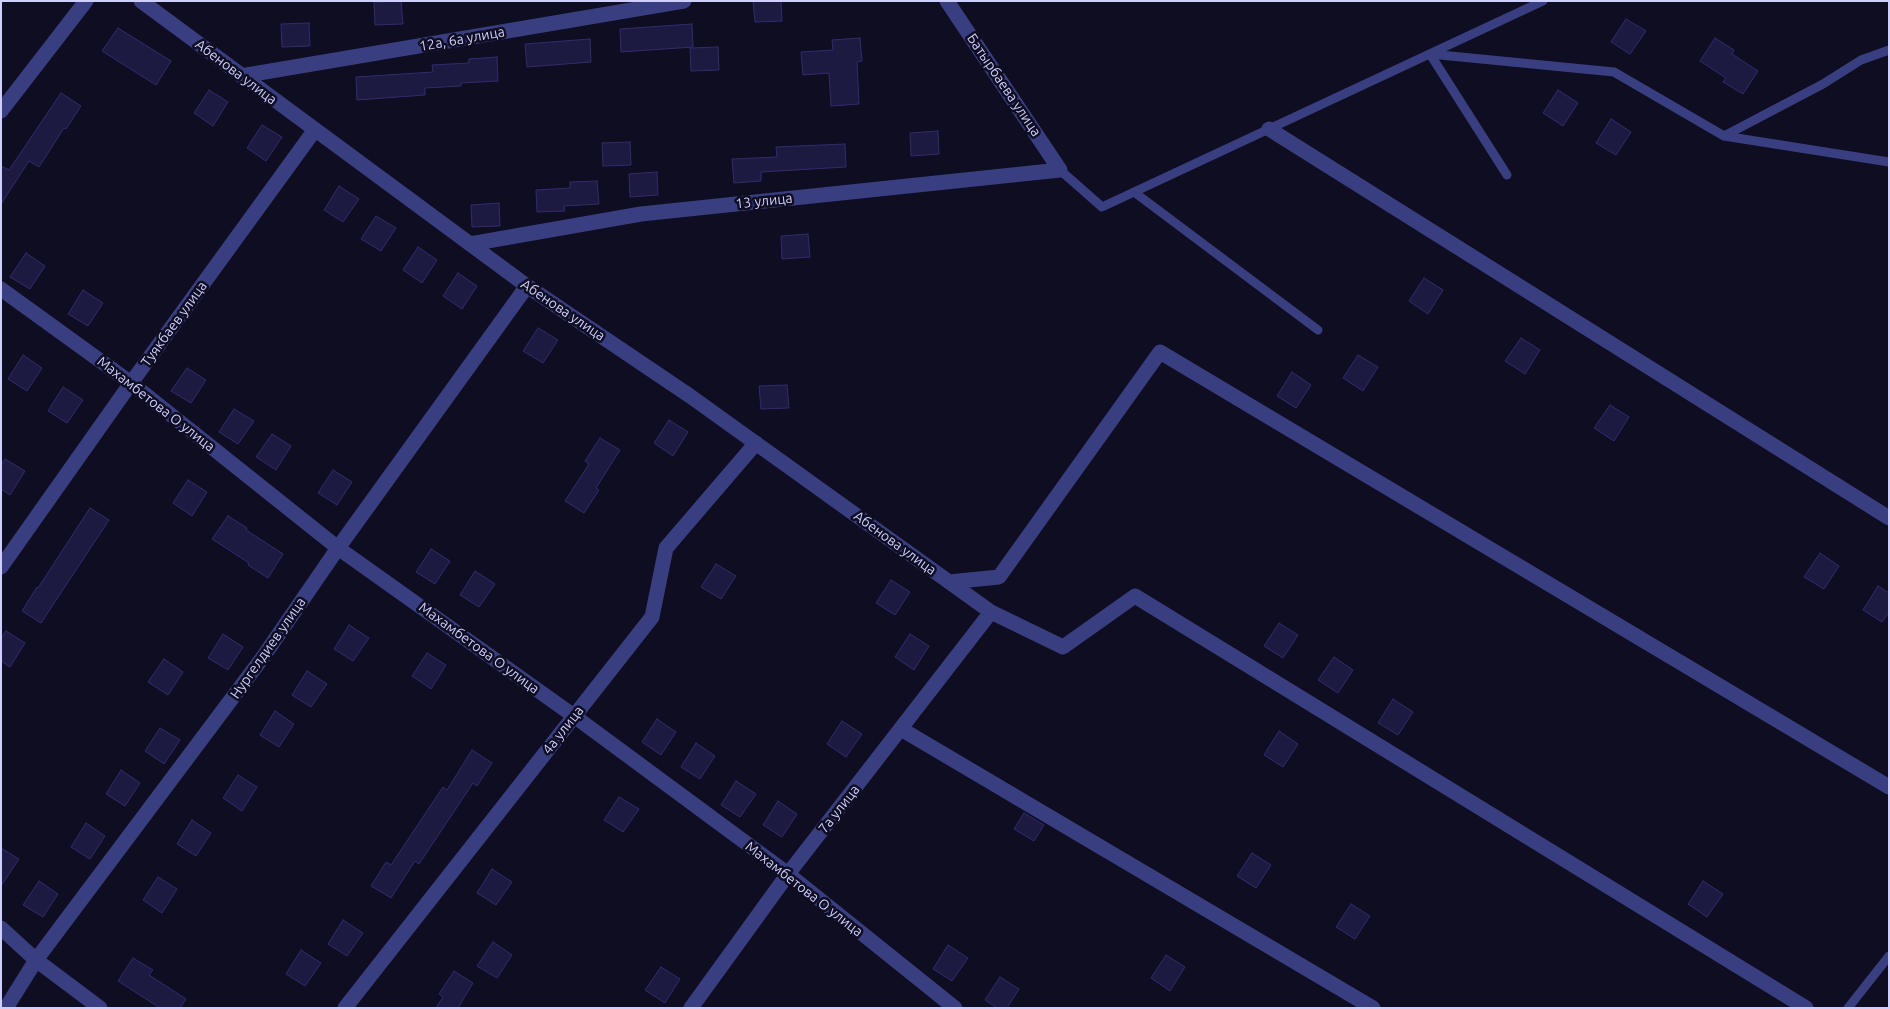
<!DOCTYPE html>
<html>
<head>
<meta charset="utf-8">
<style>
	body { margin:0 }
	#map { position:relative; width:1890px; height:1009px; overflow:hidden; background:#0f0d21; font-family:Ubuntu,sans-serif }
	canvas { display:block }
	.frame { position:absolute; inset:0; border:2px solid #ceceff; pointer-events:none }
</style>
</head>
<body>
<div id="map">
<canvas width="1890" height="1009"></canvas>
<div class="frame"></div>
</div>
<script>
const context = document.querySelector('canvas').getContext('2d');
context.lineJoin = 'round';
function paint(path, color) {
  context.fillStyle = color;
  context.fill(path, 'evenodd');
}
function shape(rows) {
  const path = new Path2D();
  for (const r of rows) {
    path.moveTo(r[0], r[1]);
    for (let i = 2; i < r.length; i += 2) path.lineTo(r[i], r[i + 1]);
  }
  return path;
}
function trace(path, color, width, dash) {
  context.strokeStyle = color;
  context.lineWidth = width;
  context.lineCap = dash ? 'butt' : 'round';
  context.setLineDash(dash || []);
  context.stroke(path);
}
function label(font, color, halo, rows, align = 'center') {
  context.font = font + ' Ubuntu,sans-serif';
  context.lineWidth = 5;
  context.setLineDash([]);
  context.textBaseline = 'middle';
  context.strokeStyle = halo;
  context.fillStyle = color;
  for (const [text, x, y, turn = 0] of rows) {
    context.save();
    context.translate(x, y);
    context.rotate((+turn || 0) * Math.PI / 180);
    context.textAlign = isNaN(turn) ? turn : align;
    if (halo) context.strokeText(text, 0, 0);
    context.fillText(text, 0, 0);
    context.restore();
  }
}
const building = shape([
	[401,1,403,24,375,25,374,2,401,1],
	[753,1,781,1,782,21,755,22,753,1],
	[1626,19,1646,31,1630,54,1611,42,1626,19],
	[309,23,310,46,282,47,281,24,309,23],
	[692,24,693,47,621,52,620,29,692,24],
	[118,28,171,61,156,85,102,51,118,28],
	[860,38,862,61,857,62,859,104,831,106,829,73,803,75,801,52,833,50,832,40,860,38],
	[1715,38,1734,50,1732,54,1758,71,1743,94,1723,82,1726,78,1700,61,1715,38],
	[590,39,591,62,527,67,525,44,590,39],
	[718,47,719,70,691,71,690,48,718,47],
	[497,57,498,81,461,83,461,86,425,88,425,95,357,100,356,77,433,72,432,65,469,63,469,59,497,57],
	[209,90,228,102,213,126,194,113,209,90],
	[1558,90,1578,103,1563,126,1543,113,1558,90],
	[61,93,81,106,66,129,64,128,39,167,29,161,1,204,1,166,9,170,61,93],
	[1611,119,1631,132,1616,155,1596,143,1611,119],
	[262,125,282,137,266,161,247,148,262,125],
	[938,131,939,154,911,156,910,133,938,131],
	[630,142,631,165,603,166,602,143,630,142],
	[845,144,846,167,761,172,761,181,734,183,732,159,777,157,776,147,845,144],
	[657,172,658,195,630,197,629,174,657,172],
	[597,181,599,204,564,206,565,211,537,212,536,190,570,188,570,182,597,181],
	[339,186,359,199,343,222,324,210,339,186],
	[499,203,500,226,472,227,471,205,499,203],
	[376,216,396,228,381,251,361,239,376,216],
	[808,234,810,257,782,259,781,236,808,234],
	[418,247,437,260,422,283,403,270,418,247],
	[26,253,45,266,30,289,10,277,26,253],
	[458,273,477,286,462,309,443,296,458,273],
	[1424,278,1443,290,1428,314,1409,301,1424,278],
	[83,290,103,303,88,326,68,314,83,290],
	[538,328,558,340,543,363,523,351,538,328],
	[1521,338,1540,350,1525,374,1505,361,1521,338],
	[23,355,42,368,27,391,8,379,23,355],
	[1358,355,1378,367,1363,391,1343,378,1358,355],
	[187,368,206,380,191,403,171,391,187,368],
	[1292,372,1311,385,1296,408,1277,396,1292,372],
	[787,385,789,408,761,409,759,386,787,385],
	[63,387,83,400,67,423,48,411,63,387],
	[1610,405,1629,417,1614,441,1594,428,1610,405],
	[234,409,254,421,238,444,219,432,234,409],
	[669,420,688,432,673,456,654,443,669,420],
	[272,434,291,446,276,470,256,457,272,434],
	[600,438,620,450,596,488,599,490,584,513,565,501,589,464,585,461,600,438],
	[5,459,25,471,10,495,1,489,1,465,5,459],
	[333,470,352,482,337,505,318,493,333,470],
	[188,480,207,492,192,516,173,503,188,480],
	[90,508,109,520,41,623,22,611,37,587,38,588,90,508],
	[228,516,247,528,246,530,283,554,268,578,248,565,249,563,212,539,228,516],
	[431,549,450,561,435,584,416,572,431,549],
	[1820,553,1839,566,1824,589,1804,577,1820,553],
	[716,564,736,576,721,599,701,587,716,564],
	[475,571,495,584,479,607,460,595,475,571],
	[891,580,910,592,895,615,876,603,891,580],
	[1878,586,1889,593,1889,612,1882,622,1863,610,1878,586],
	[1279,623,1298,635,1283,658,1264,646,1279,623],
	[349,625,369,638,353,661,334,649,349,625],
	[6,631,25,643,10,667,1,661,1,638,6,631],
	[223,634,243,647,228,670,208,658,223,634],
	[910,634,929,646,914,670,895,657,910,634],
	[427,653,446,665,431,689,412,676,427,653],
	[1334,657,1353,670,1338,693,1318,680,1334,657],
	[164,659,183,672,168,695,148,682,164,659],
	[307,671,327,684,311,707,292,695,307,671],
	[1393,699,1413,712,1398,735,1378,723,1393,699],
	[275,711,294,724,279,747,260,735,275,711],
	[657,719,676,732,661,755,642,742,657,719],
	[842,721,862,734,846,757,827,744,842,721],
	[160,728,180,740,164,764,145,751,160,728],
	[1279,731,1298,744,1283,767,1264,755,1279,731],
	[696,743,715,756,700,779,681,767,696,743],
	[472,750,492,763,477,786,473,783,419,864,415,861,391,898,371,886,386,862,391,865,443,787,447,790,472,750],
	[121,770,140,783,125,806,106,794,121,770],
	[238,775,257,787,242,811,223,798,238,775],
	[736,781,756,794,740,817,721,805,736,781],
	[619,797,639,809,623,832,604,820,619,797],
	[778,801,797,814,782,837,763,825,778,801],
	[1024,813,1044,825,1034,841,1014,829,1024,813],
	[192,820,211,833,196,856,177,844,192,820],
	[86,823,105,836,90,859,71,847,86,823],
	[1,848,19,859,1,886,1,848],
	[1252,853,1271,865,1256,888,1237,876,1252,853],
	[492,869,512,882,496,905,477,893,492,869],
	[158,877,177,889,162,913,143,900,158,877],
	[39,881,58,894,43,917,23,905,39,881],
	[1703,881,1723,894,1707,917,1688,904,1703,881],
	[1351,904,1370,916,1355,939,1336,927,1351,904],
	[343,920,363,933,347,956,328,944,343,920],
	[493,942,512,955,497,978,477,966,493,942],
	[948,945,968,958,952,981,933,969,948,945],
	[301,950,321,963,305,986,286,974,301,950],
	[1166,955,1185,967,1170,991,1151,978,1166,955],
	[133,958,153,970,149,975,186,999,180,1008,160,1008,118,981,133,958],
	[661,967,680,979,665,1003,645,990,661,967],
	[454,971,473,983,458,1008,436,1008,443,997,439,994,454,971],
	[1000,977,1019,989,1007,1008,997,1008,985,1000,1000,977]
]);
paint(building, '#1d1a42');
trace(building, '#312c6e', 1);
trace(shape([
	[1724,136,1889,162],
	[1060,170,1102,207,1543,1],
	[1507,175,1430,54,1614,72,1724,136,1823,84,1861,60,1889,50],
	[1134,192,1318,330],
	[1848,1008,1889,956]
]), '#393e80', 9);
trace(shape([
	[141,1,527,286,690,396,991,612,1063,647,1135,596,1806,1008],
	[241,76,684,1],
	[1,111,86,1],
	[1269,129,1889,518],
	[470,244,641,214,1060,170,947,1],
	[1,289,131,383,338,548,574,716,788,874,955,1008],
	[1,567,131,383,314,131],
	[949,582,999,577,1160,352,1889,787],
	[901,729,1373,1008],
	[1,928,36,960,100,1008],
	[6,1008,36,960,263,657,338,548,527,286],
	[345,1008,652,617,666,548,756,443],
	[691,1008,788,874,991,612]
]), '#393e80', 15);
label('14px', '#ceceff', '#0f0d21', [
	["12а, 6а улица",462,39,-10],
	["Абенова улица",236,72,37],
	["Батырбаева улица",1004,85,56],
	["13 улица",764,201,-6],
	["Абенова улица",563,310,34],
	["Туякбаев улица",174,324,-54],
	["Махамбетова О улица",156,404,38],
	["Абенова улица",895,543,36],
	["Нургелдиев улица",268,648,-55],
	["Махамбетова О улица",479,648,36],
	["4а улица",563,730,-52],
	["7а улица",839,809,-52],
	["Махамбетова О улица",804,889,38]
]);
</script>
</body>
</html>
